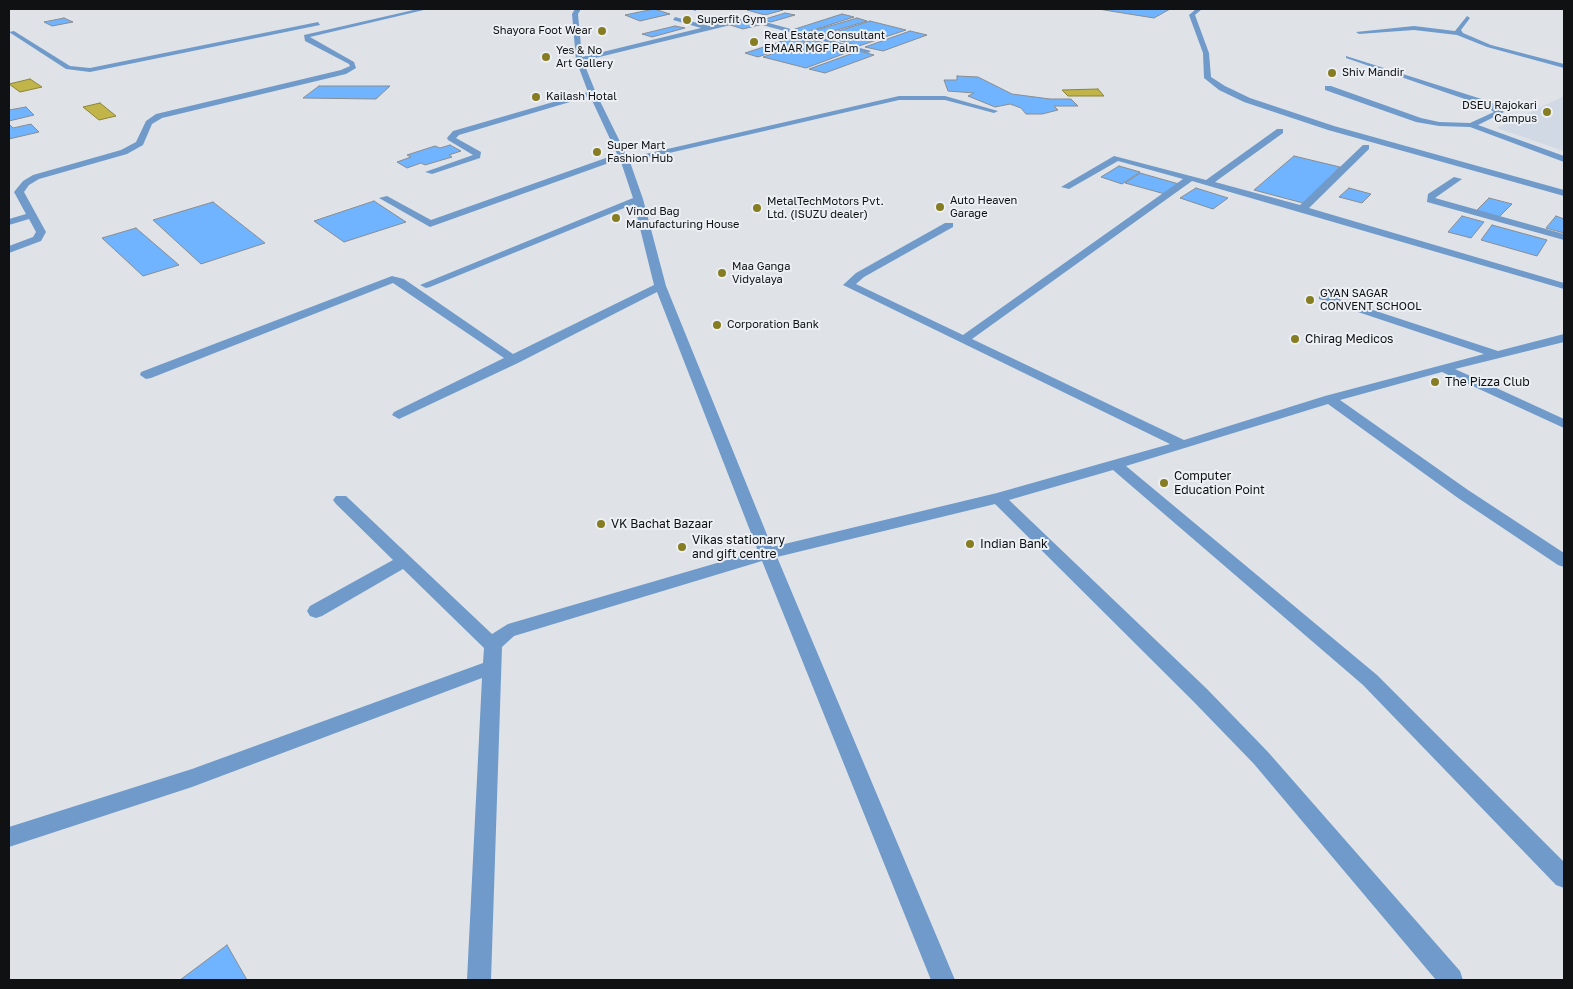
<!DOCTYPE html>
<html>
<head>
<meta charset="utf-8">
<style>
	body { margin:0 }
	#map { position:relative; width:1573px; height:989px; overflow:hidden; background:#dfe3e8; font-family:"Golos Text",sans-serif }
	canvas { display:block }
	.frame { position:absolute; inset:0; border:10px solid #0f1112; pointer-events:none }
</style>
</head>
<body>
<div id="map">
<canvas width="1573" height="989"></canvas>
<div class="frame"></div>
</div>
<script>
const context = document.querySelector('canvas').getContext('2d');
context.lineJoin = 'round';
function paint(path, color) {
  context.fillStyle = color;
  context.fill(path, 'evenodd');
}
function shape(rows) {
  const path = new Path2D();
  for (const r of rows) {
    path.moveTo(r[0], r[1]);
    for (let i = 2; i < r.length; i += 2) path.lineTo(r[i], r[i + 1]);
  }
  return path;
}
function trace(path, color, width, dash) {
  context.strokeStyle = color;
  context.lineWidth = width;
  context.lineCap = dash ? 'butt' : 'round';
  context.setLineDash(dash || []);
  context.stroke(path);
}
function label(font, color, halo, rows, align = 'center') {
  context.font = font + ' "Golos Text",sans-serif';
  context.lineWidth = 4;
  context.setLineDash([]);
  context.textBaseline = 'middle';
  context.strokeStyle = halo;
  context.fillStyle = color;
  for (const [text, x, y, turn = 0] of rows) {
    context.save();
    context.translate(x, y);
    context.rotate((+turn || 0) * Math.PI / 180);
    context.textAlign = isNaN(turn) ? turn : align;
    if (halo) context.strokeText(text, 0, 0);
    context.fillText(text, 0, 0);
    context.restore();
  }
}
paint(shape([
	[1564,96,1564,151,1497,128]
]), '#d0d9e4');
const water = shape([
	[30,79,42,87,20,92,9,84,30,79],
	[1098,89,1104,96,1068,96,1062,90,1098,89],
	[100,103,116,116,99,120,83,107,100,103]
]);
paint(water, '#c1b448');
trace(water, '#8c8338', 1);
const building = shape([
	[654,9,670,14,640,21,625,15,654,9],
	[754,9,777,9,783,10,765,15,747,10,754,9],
	[1098,9,1170,9,1154,18,1098,9],
	[785,13,795,15,771,22,762,20,785,13],
	[842,14,854,17,804,33,792,30,842,14],
	[64,18,73,22,52,26,44,22,64,18],
	[857,18,867,21,817,36,806,33,857,18],
	[748,19,763,24,743,29,727,24,748,19],
	[870,21,906,30,859,46,823,36,870,21],
	[675,26,685,28,652,37,642,34,675,26],
	[910,31,927,35,883,51,865,47,910,31],
	[798,36,811,39,758,57,745,53,798,36],
	[812,40,854,50,806,68,763,57,812,40],
	[859,51,874,55,825,73,809,69,859,51],
	[957,76,978,77,1012,94,1050,99,1071,99,1078,106,1054,106,1058,110,1042,114,1026,114,1021,108,1010,104,995,107,968,96,974,93,948,91,944,80,957,80,957,76],
	[319,86,390,86,376,99,303,98,319,86],
	[26,107,34,115,9,121,9,110,26,107],
	[9,124,13,128,31,124,39,132,9,139,9,124],
	[450,145,461,151,449,155,452,157,425,165,421,163,407,168,397,162,411,157,407,155,435,146,440,148,450,145],
	[1294,156,1340,167,1303,203,1254,190,1294,156],
	[1119,166,1140,172,1122,184,1101,177,1119,166],
	[1140,173,1179,184,1165,194,1125,183,1140,173],
	[1196,188,1228,198,1213,209,1180,198,1196,188],
	[1349,188,1371,194,1362,203,1339,197,1349,188],
	[1489,198,1512,204,1499,217,1476,211,1489,198],
	[374,201,406,222,344,242,314,221,374,201],
	[213,202,265,243,201,264,153,220,213,202],
	[1462,216,1484,222,1471,238,1448,232,1462,216],
	[1556,216,1564,219,1564,233,1546,228,1556,216],
	[1492,225,1547,240,1537,256,1481,240,1492,225],
	[136,228,179,265,143,276,102,238,136,228],
	[227,945,247,980,180,980,227,945]
]);
paint(building, '#70b4ff');
trace(building, '#888c91', 1);
paint(shape([
	[418,9,428,9,310,37,354,62,356,68,346,74,162,118,152,124,143,145,127,154,39,179,29,185,24,192,46,232,41,241,9,253,9,246,33,237,36,232,29,219,9,225,9,219,26,214,14,192,23,181,33,175,121,150,136,142,146,121,156,114,341,70,350,66,349,64,305,41,304,35,418,9],
	[575,9,581,9,578,14,582,57,701,28,673,20,675,17,709,26,747,17,871,51,868,53,747,21,583,61,596,93,628,158,899,96,945,96,998,111,994,113,945,100,899,100,630,162,643,199,666,286,772,547,997,493,1170,444,843,285,856,273,945,223,953,223,953,227,864,277,856,284,963,335,1183,179,1118,161,1069,189,1061,187,1114,156,1206,180,1277,129,1283,129,1283,133,1215,182,1300,205,1363,145,1369,145,1369,149,1309,208,1564,283,1564,289,1192,181,972,339,1184,440,1325,396,1484,354,1319,299,1319,295,1327,295,1498,351,1564,334,1564,342,1455,369,1564,419,1564,428,1442,372,1340,400,1468,490,1564,553,1564,567,1558,565,1458,498,1328,404,1126,466,1377,675,1564,862,1564,888,1556,885,1363,685,1113,470,1009,500,1207,689,1268,752,1460,971,1463,980,1436,980,1254,764,1193,701,995,504,777,557,955,980,931,980,762,561,514,636,502,647,491,980,467,980,482,678,192,787,9,847,9,827,192,769,483,663,484,648,403,569,322,616,316,618,310,616,307,611,310,606,393,560,336,504,333,500,336,496,346,496,492,634,508,624,758,551,657,292,518,363,399,419,392,415,394,412,504,358,393,283,151,378,146,379,140,375,141,372,392,276,404,279,513,354,654,285,634,204,430,287,426,288,420,285,633,198,620,159,430,227,379,198,387,196,431,220,617,154,590,96,459,135,456,138,481,152,480,158,432,174,425,172,473,155,448,140,447,138,453,131,588,92,576,60,572,14,575,9],
	[691,9,698,9,695,11,691,9],
	[1196,9,1202,9,1195,15,1209,53,1211,77,1225,86,1250,98,1334,126,1564,190,1564,196,1328,130,1244,102,1219,90,1204,78,1203,53,1189,15,1196,9],
	[1467,16,1470,18,1461,30,1463,33,1491,45,1564,64,1564,68,1487,47,1457,35,1414,30,1359,34,1356,32,1414,26,1455,31,1467,16],
	[318,22,320,25,90,72,66,69,9,32,14,31,70,66,90,68,318,22],
	[1346,56,1491,102,1504,112,1478,125,1564,156,1564,162,1470,127,1439,126,1416,122,1325,90,1325,86,1331,86,1421,118,1439,122,1470,123,1494,112,1485,106,1346,58,1346,56],
	[1454,177,1462,179,1435,198,1564,234,1564,240,1427,202,1428,194,1454,177]
]), '#709aca');
for (const [x, y, r, color] of [
	[687,20,5,"#867c21"],
	[602,31,5,"#867c21"],
	[754,42,5,"#867c21"],
	[546,57,5,"#867c21"],
	[1332,73,5,"#867c21"],
	[536,97,5,"#867c21"],
	[1547,112,5,"#867c21"],
	[597,152,5,"#867c21"],
	[940,207,5,"#867c21"],
	[757,208,5,"#867c21"],
	[616,218,5,"#867c21"],
	[722,273,5,"#867c21"],
	[1310,300,5,"#867c21"],
	[717,325,5,"#867c21"],
	[1295,339,5,"#867c21"],
	[1435,382,5,"#867c21"],
	[1164,483,5,"#867c21"],
	[601,524,5,"#867c21"],
	[970,544,5,"#867c21"],
	[682,547,5,"#867c21"]
]) {
  const dot = new Path2D();
  dot.arc(x, y, r, 0, 2 * Math.PI);
  context.fillStyle = color;
  context.fill(dot);
  trace(dot, '#ecf0f5', 2);
}
label('11px', '#0f1112', '#ecf0f5', [
	["Superfit Gym",697,20],
	["Shayora Foot Wear",592,31,"right"],
	["Real Estate Consultant",764,36],
	["EMAAR MGF Palm",764,49],
	["Yes & No",556,51],
	["Art Gallery",556,64],
	["Shiv Mandir",1342,73],
	["Kailash Hotal",546,97],
	["DSEU Rajokari",1537,106,"right"],
	["Campus",1537,119,"right"],
	["Super Mart",607,146],
	["Fashion Hub",607,159],
	["Auto Heaven",950,201],
	["Garage",950,214],
	["MetalTechMotors Pvt.",767,202],
	["Ltd. (ISUZU dealer)",767,215],
	["Vinod Bag",626,212],
	["Manufacturing House",626,225],
	["Maa Ganga",732,267],
	["Vidyalaya",732,280],
	["GYAN SAGAR",1320,294],
	["CONVENT SCHOOL",1320,307],
	["Corporation Bank",727,325]
], 'left');
label('12px', '#0f1112', '#ecf0f5', [
	["Chirag Medicos",1305,339],
	["The Pizza Club",1445,382],
	["Computer",1174,476],
	["Education Point",1174,490],
	["VK Bachat Bazaar",611,524],
	["Vikas stationary",692,540],
	["and gift centre",692,554],
	["Indian Bank",980,544]
], 'left');
</script>
</body>
</html>
